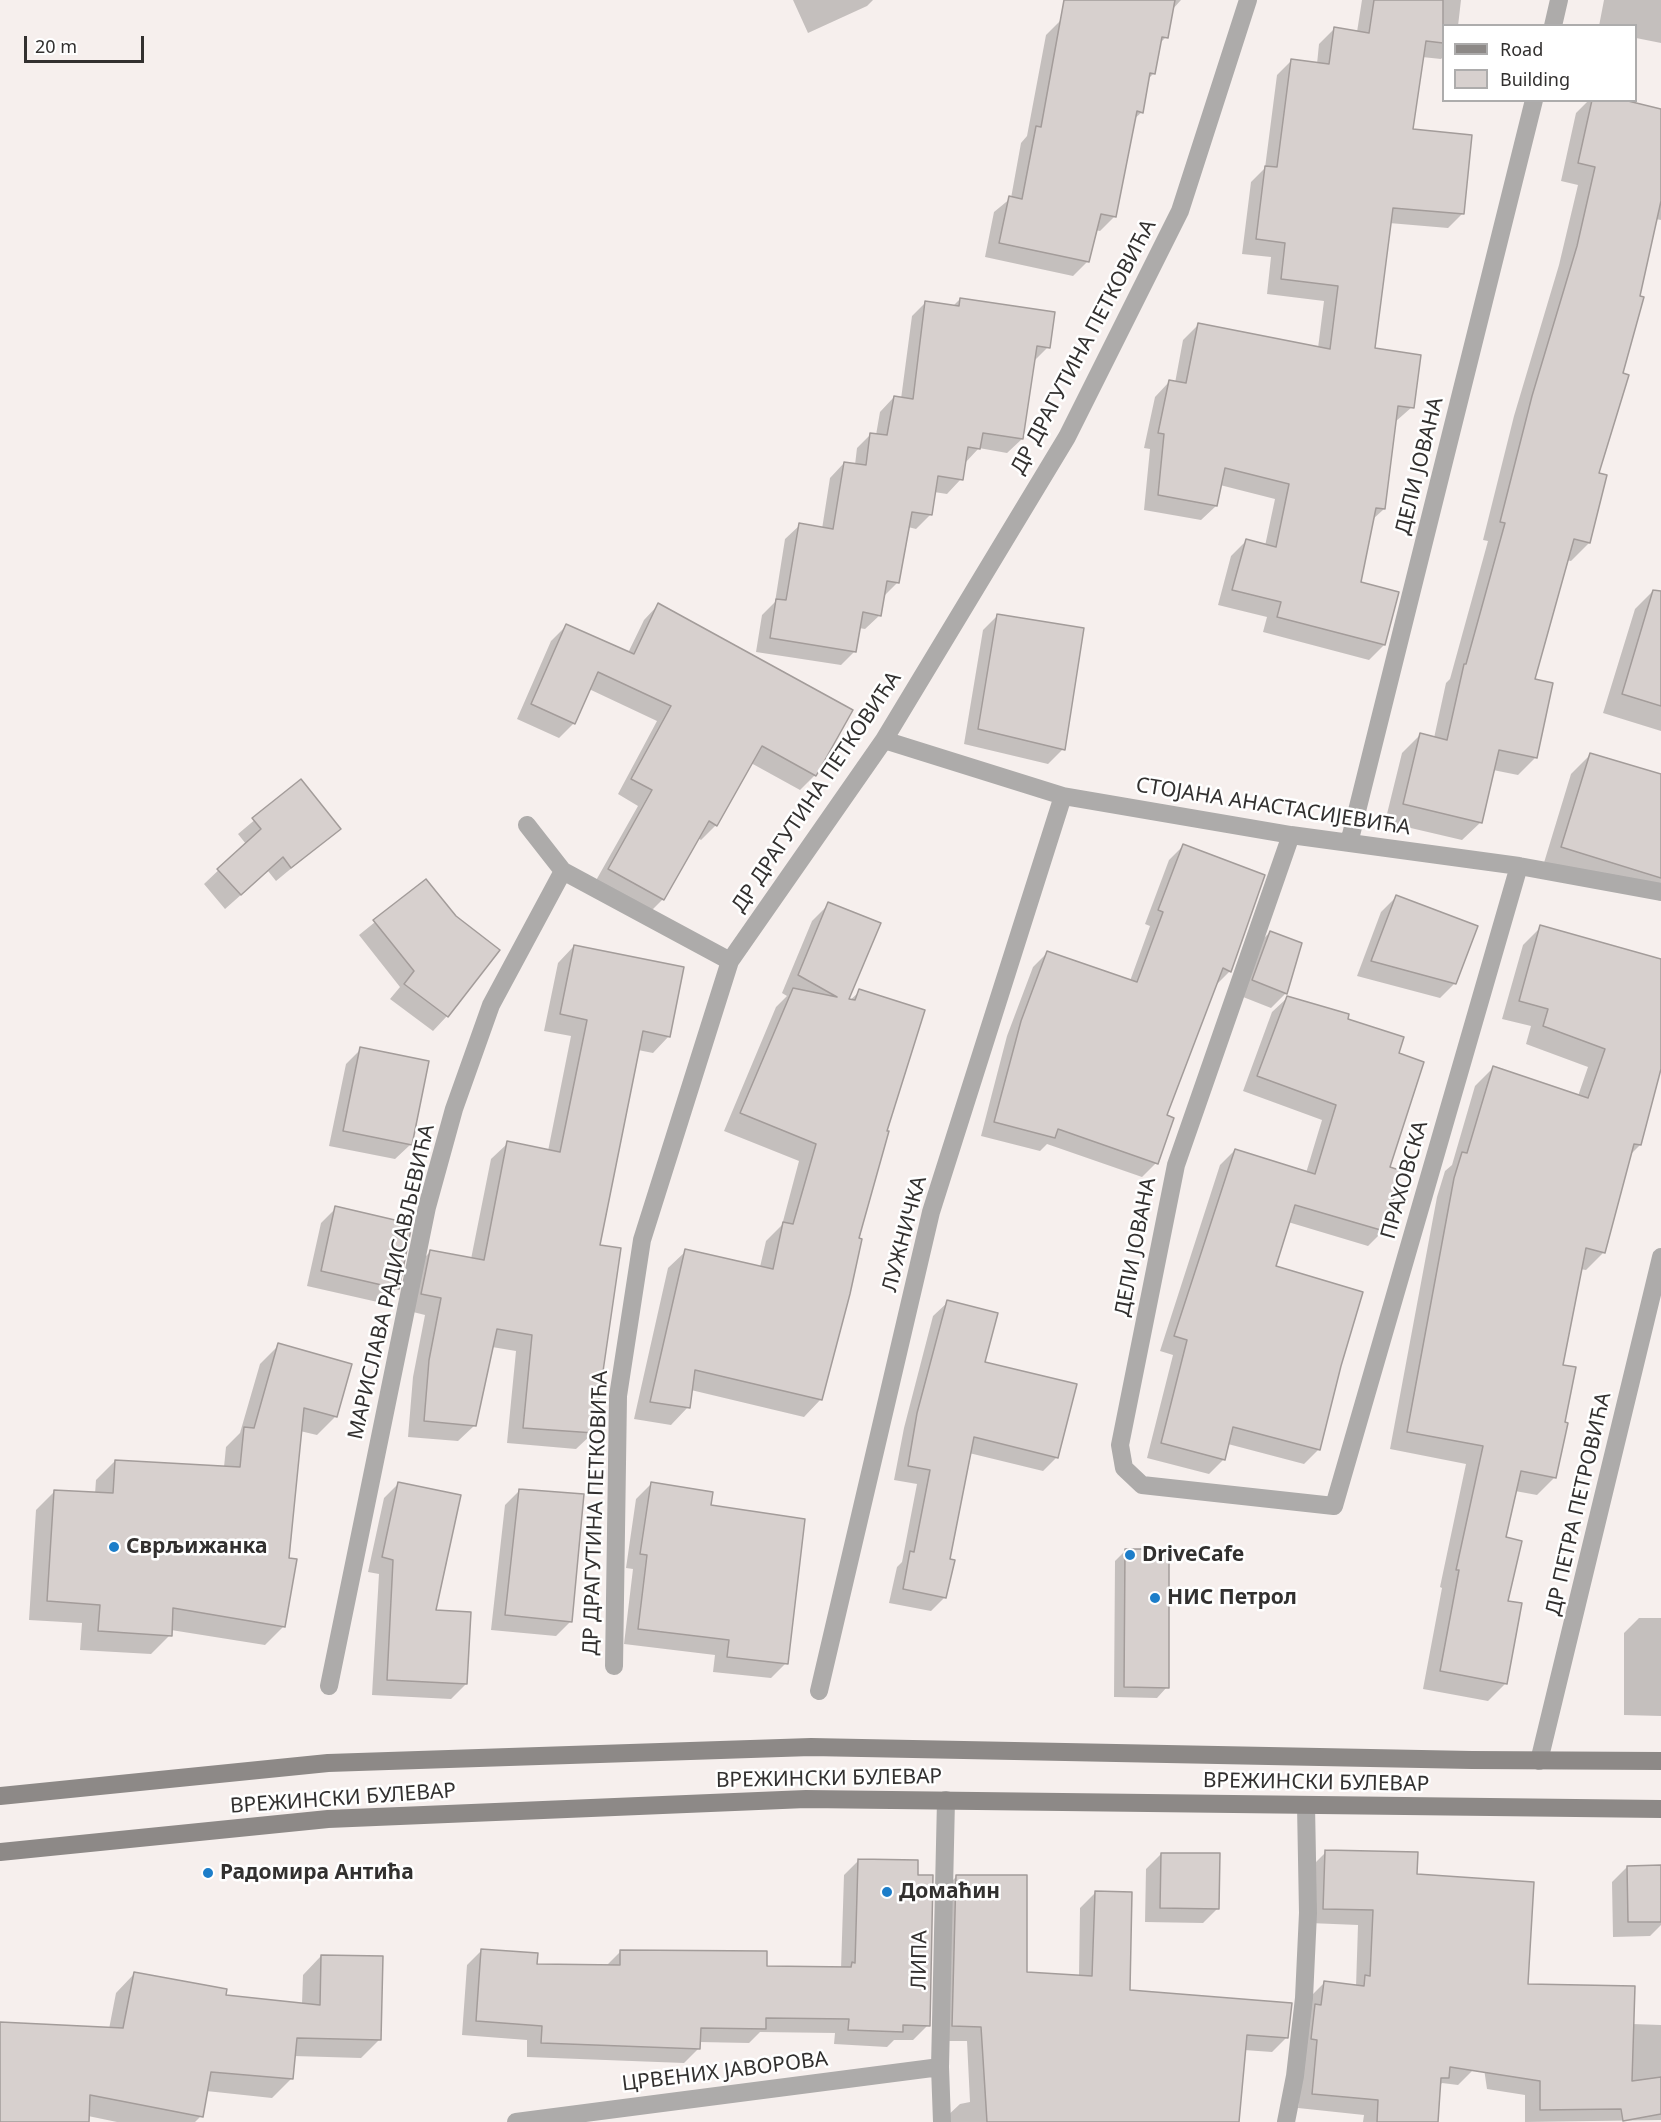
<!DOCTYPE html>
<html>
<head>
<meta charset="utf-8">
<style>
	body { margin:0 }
	#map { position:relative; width:1661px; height:2122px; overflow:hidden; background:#f6efed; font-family:"Noto Sans",sans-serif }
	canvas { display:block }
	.legend { position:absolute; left:1442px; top:24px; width:195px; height:78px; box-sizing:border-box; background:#fff; border:2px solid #adacac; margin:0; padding:8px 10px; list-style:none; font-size:18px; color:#32302f }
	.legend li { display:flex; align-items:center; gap:12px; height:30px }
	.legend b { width:30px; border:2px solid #adacac }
	.scale { position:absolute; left:24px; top:36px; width:120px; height:27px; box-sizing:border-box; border:3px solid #32302f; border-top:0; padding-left:8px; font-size:18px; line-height:21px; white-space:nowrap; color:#32302f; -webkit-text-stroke:4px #fff; paint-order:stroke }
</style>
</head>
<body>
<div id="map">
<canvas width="1661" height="2122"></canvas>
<ul class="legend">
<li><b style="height:8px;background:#8d8987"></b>Road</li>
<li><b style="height:16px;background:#d7d0ce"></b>Building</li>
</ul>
<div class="scale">20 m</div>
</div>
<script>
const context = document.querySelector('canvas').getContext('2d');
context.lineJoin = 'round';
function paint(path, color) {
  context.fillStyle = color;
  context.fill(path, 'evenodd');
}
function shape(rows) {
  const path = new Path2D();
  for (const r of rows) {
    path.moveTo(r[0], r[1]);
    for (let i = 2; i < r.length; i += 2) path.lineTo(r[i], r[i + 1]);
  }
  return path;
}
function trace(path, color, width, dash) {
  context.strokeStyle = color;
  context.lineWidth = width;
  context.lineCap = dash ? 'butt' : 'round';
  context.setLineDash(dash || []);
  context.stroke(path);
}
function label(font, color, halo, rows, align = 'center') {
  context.font = font + ' "Noto Sans",sans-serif';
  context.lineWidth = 5;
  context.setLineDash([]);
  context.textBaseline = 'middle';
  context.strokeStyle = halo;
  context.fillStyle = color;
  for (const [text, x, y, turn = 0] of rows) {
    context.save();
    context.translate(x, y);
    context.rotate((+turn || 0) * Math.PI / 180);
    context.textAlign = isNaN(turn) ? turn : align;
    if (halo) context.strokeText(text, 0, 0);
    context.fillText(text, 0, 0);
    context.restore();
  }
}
paint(shape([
	[793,0,873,0,867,6,808,33],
	[1069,0,1181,0,1171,11,1166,37,1159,44,1154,73,1147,80,1142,112,1133,120,1115,216,1100,231,1095,230,1088,261,1073,276,985,257,994,212,1011,198,1021,143,1027,136,1046,35,1061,20],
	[1362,0,1461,0,1458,26,1444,26,1444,56,1441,59,1422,57,1411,131,1463,213,1448,228,1389,223,1373,349,1412,407,1395,422,1384,509,1372,520,1360,583,1384,645,1369,660,1263,632,1267,617,1218,605,1231,556,1246,541,1265,546,1275,499,1220,485,1216,506,1201,520,1144,510,1150,449,1144,448,1155,397,1169,382,1175,383,1183,340,1198,325,1318,348,1324,301,1267,294,1271,257,1242,254,1251,182,1265,168,1277,75,1292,60,1317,64,1319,44,1334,29,1357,32],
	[1604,0,1661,0,1661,43,1636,38,1636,26,1599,26],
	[1589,100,1618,100,1661,110,1661,220,1656,219,1598,474,1589,543,1571,561,1566,560,1533,680,1536,757,1518,775,1493,770,1481,822,1462,840,1385,822,1402,753,1420,735,1434,738,1446,683,1450,679,1488,541,1483,540,1514,416,1559,265,1578,185,1561,181,1576,113],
	[960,299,1048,347,1034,361,1022,439,1007,453,979,448,965,463,961,479,947,494,934,492,931,514,916,529,908,527,898,582,883,597,880,615,865,629,859,628,855,651,841,665,756,652,762,615,775,602,785,539,800,525,822,529,830,478,844,463,855,465,857,448,871,434,876,435,880,412,894,397,901,399,912,316,926,302,953,306],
	[1654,590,1661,592,1661,731,1603,713,1635,609],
	[658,605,815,775,800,790,751,763,716,825,701,840,698,838,663,899,648,914,594,884,638,806,618,794,657,721,589,689,574,723,559,738,517,719,551,641,566,626,628,653,644,620],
	[998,615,1063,749,1048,764,964,744,983,630],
	[1590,755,1661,776,1661,901,1543,866,1571,774],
	[301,781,339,829,276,881,268,871,225,909,204,884,246,844,238,834],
	[1183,846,1230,971,1216,985,1165,1116,1156,1163,1142,1177,1047,1144,1040,1151,981,1136,1007,1036,1033,967,1047,953,1130,981,1150,926,1145,924,1169,860],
	[426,881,447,1016,433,1031,390,999,400,987,359,935],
	[1396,897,1455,983,1440,998,1357,976,1381,912],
	[829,904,845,1005,860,991,885,1132,821,1399,804,1417,691,1390,688,1407,671,1425,634,1419,668,1268,686,1251,760,1267,766,1241,782,1225,799,1161,724,1131,776,1007,787,996,782,993,812,921],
	[1541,927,1661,961,1661,1063,1640,1145,1630,1155,1604,1252,1586,1270,1580,1269,1561,1366,1555,1477,1537,1495,1515,1491,1504,1538,1506,1683,1488,1701,1423,1689,1442,1588,1440,1587,1466,1464,1390,1449,1437,1197,1445,1171,1452,1165,1475,1086,1493,1068,1578,1096,1588,1067,1526,1044,1531,1026,1502,1019,1523,945],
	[1270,932,1286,993,1271,1008,1238,995,1255,947],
	[574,946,669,1036,653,1053,638,1050,598,1246,593,1433,576,1449,507,1443,516,1351,492,1347,475,1425,458,1441,408,1437,413,1377,425,1315,405,1310,414,1268,430,1252,471,1259,491,1159,508,1143,548,1151,571,1036,544,1031,558,963],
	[1287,998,1346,1020,1397,1054,1388,1168,1401,1172,1383,1231,1368,1246,1288,1222,1274,1266,1339,1365,1319,1449,1304,1464,1228,1444,1224,1459,1209,1474,1147,1458,1173,1355,1160,1351,1220,1165,1235,1150,1306,1173,1322,1120,1243,1091,1272,1012],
	[361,1049,410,1145,395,1159,329,1146,346,1064],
	[336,1208,397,1288,382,1303,307,1286,321,1223],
	[948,1302,983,1363,1057,1457,1043,1471,969,1453,948,1560,945,1597,931,1611,889,1603,897,1567,902,1562,917,1484,894,1480,904,1428,933,1316],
	[279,1345,336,1416,317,1435,300,1431,284,1626,265,1645,171,1630,170,1635,151,1654,80,1650,82,1623,29,1620,36,1510,55,1491,95,1494,96,1480,115,1461,224,1467,226,1447,240,1433,260,1364],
	[399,1483,434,1612,466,1684,451,1699,372,1695,379,1574,368,1572,384,1498],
	[651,1484,709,1506,786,1663,771,1678,713,1672,715,1655,624,1644,633,1569,626,1568,636,1499],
	[520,1490,571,1621,556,1636,491,1630,505,1505],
	[1125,1551,1167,1687,1157,1698,1114,1697,1115,1561],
	[1639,1618,1661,1618,1661,1716,1624,1715,1624,1633],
	[1326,1852,1416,1875,1527,1985,1632,2024,1661,2025,1661,2120,1525,2122,1525,2095,1487,2089,1478,2028,1473,2070,1458,2085,1442,2083,1439,2086,1436,2122,1363,2122,1364,2115,1298,2108,1310,1997,1325,1982,1356,1987,1358,1925,1309,1923,1311,1867],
	[1161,1854,1218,1908,1203,1923,1145,1922,1146,1869],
	[859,1860,928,2025,913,2040,894,2040,887,2047,834,2044,835,2033,760,2032,749,2043,699,2042,699,2048,684,2063,527,2057,527,2040,462,2035,467,1965,482,1950,536,1965,606,1966,621,1951,766,1968,841,1969,844,1875],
	[1661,1866,1661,1925,1650,1936,1613,1937,1612,1882,1627,1867],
	[956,1877,1025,1973,1079,1976,1080,1908,1095,1893,1128,1991,1287,2037,1272,2052,1244,2050,1237,2122,946,2122,945,2118,960,2104,970,2102,967,2041,938,2041,941,1892],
	[321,1956,380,2039,361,2058,293,2056,291,2079,272,2098,206,2091,201,2116,195,2122,117,2122,88,2116,88,2122,0,2122,0,2023,109,2029,116,1993,134,1974,224,1996,302,2004,303,1975]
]), '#0003');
const building = shape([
	[1064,0,1175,0,1168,38,1162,37,1155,74,1150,73,1143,113,1137,111,1116,217,1101,214,1089,262,999,243,1009,196,1022,199,1036,126,1041,127,1064,0],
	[1374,0,1443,0,1443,43,1426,41,1413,129,1472,135,1464,214,1393,208,1375,348,1421,355,1414,408,1398,406,1385,509,1376,508,1361,582,1399,592,1385,645,1277,617,1281,602,1232,590,1246,539,1276,547,1289,484,1225,468,1217,506,1158,495,1164,434,1158,433,1169,380,1186,383,1198,323,1330,349,1338,286,1281,279,1285,243,1256,239,1265,166,1277,167,1291,59,1329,64,1334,27,1369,33,1374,0],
	[1592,100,1624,100,1661,109,1661,201,1640,296,1644,297,1623,373,1629,375,1599,473,1607,475,1590,543,1574,539,1535,679,1553,683,1537,758,1499,750,1482,823,1403,804,1420,733,1447,740,1464,664,1466,664,1505,523,1500,522,1532,396,1577,246,1595,167,1578,163,1592,100],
	[960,298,1055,312,1050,348,1037,346,1023,439,983,433,980,449,968,447,963,480,938,476,932,515,912,512,899,583,887,581,881,616,863,612,856,652,770,638,776,599,786,600,799,523,833,529,844,462,866,465,870,433,887,435,894,396,913,399,925,301,959,306,960,298],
	[1653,590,1661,591,1661,706,1622,694,1653,590],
	[658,603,853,710,816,776,762,746,717,826,709,821,664,900,608,869,652,790,631,779,671,706,598,672,575,724,531,704,566,624,634,654,658,603],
	[997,614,1084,628,1065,750,978,729,997,614],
	[1590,753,1661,774,1661,878,1561,847,1590,753],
	[301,779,341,829,291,868,283,857,241,895,217,869,261,829,252,818,301,779],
	[1183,844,1265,875,1231,972,1223,968,1167,1115,1174,1118,1158,1164,1058,1129,1055,1138,994,1122,1021,1021,1047,951,1137,982,1163,912,1158,910,1183,844],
	[426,879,456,916,500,950,448,1017,404,984,414,971,373,920,426,879],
	[1396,895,1478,926,1456,984,1371,961,1396,895],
	[828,902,881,923,849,999,855,1000,859,989,925,1010,887,1131,889,1131,859,1238,862,1239,850,1294,822,1400,695,1370,690,1408,650,1402,685,1249,773,1269,783,1222,793,1224,816,1144,740,1113,793,988,837,997,798,975,828,902],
	[1540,925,1661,959,1661,1069,1641,1145,1634,1144,1605,1253,1586,1248,1563,1365,1576,1367,1565,1422,1568,1423,1556,1478,1521,1471,1506,1537,1522,1541,1508,1601,1522,1603,1507,1684,1440,1671,1459,1570,1456,1570,1483,1446,1407,1432,1454,1178,1462,1152,1467,1153,1493,1066,1588,1098,1605,1049,1543,1026,1548,1009,1519,1001,1540,925],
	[1270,931,1302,943,1287,994,1252,980,1270,931],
	[574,945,684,967,670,1037,643,1031,600,1245,621,1248,594,1433,523,1428,532,1335,497,1329,476,1426,424,1421,429,1360,441,1298,421,1294,430,1250,484,1260,507,1141,560,1152,587,1020,560,1014,574,945],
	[1287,996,1349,1014,1348,1019,1404,1037,1399,1053,1424,1062,1390,1167,1402,1171,1384,1231,1295,1205,1276,1266,1363,1292,1341,1366,1320,1450,1233,1427,1225,1460,1161,1443,1187,1340,1174,1336,1235,1149,1315,1174,1336,1105,1257,1076,1287,996],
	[360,1047,429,1061,412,1145,343,1131,360,1047],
	[335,1206,412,1224,399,1289,321,1271,335,1206],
	[947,1300,998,1313,985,1362,1077,1384,1058,1458,974,1437,950,1559,955,1560,946,1598,903,1589,910,1551,914,1552,930,1470,908,1466,917,1413,947,1300],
	[278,1343,352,1364,337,1417,304,1408,289,1558,297,1559,285,1627,173,1608,172,1636,98,1631,100,1605,47,1601,54,1490,113,1493,115,1460,240,1467,244,1427,254,1428,278,1343],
	[398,1482,461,1495,436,1610,471,1612,467,1684,387,1680,393,1560,382,1557,398,1482],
	[651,1482,713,1492,711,1505,805,1519,788,1664,727,1657,729,1640,638,1629,647,1555,640,1554,651,1482],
	[519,1489,584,1494,572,1622,505,1615,519,1489],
	[1125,1549,1169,1549,1169,1688,1124,1687,1125,1549],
	[1325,1850,1418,1852,1417,1874,1534,1882,1528,1984,1635,1986,1632,2081,1661,2077,1661,2114,1623,2121,1621,2109,1540,2110,1540,2081,1450,2067,1449,2078,1441,2078,1438,2122,1377,2122,1378,2100,1312,2094,1317,2040,1311,2039,1315,2004,1321,2005,1324,1981,1364,1986,1365,1975,1370,1976,1373,1910,1323,1909,1325,1850],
	[1161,1853,1220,1853,1219,1909,1160,1908,1161,1853],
	[858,1859,918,1860,918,1875,933,1875,930,2026,903,2025,903,2032,848,2030,849,2019,766,2018,766,2029,701,2028,700,2049,541,2043,542,2026,476,2021,481,1949,538,1953,537,1964,620,1965,620,1950,767,1951,767,1966,851,1967,852,1962,855,1963,858,1859],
	[1661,1865,1661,1922,1628,1922,1627,1866,1661,1865],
	[956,1875,1027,1875,1027,1972,1092,1976,1095,1891,1132,1892,1130,1990,1292,2003,1288,2038,1247,2035,1239,2122,987,2122,981,2027,952,2026,956,1875],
	[321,1955,383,1956,381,2040,297,2038,293,2079,211,2072,203,2117,90,2095,89,2122,0,2122,0,2022,123,2028,134,1972,227,1989,226,1995,320,2005,321,1955]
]);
paint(building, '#d7d0ce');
trace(building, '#a39c9a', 1.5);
trace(shape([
	[1553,26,1559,0],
	[884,740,1063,796,1291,835,1519,866,1661,892],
	[527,825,563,871],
	[1291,835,1176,1165,1120,1445,1124,1468,1142,1485,1334,1506,1519,866],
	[1349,843,1534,100],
	[614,1666,618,1396,642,1240,730,961,884,740,1067,437,1180,211,1248,0],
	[329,1686,427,1207,454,1109,491,1005,563,871,730,961],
	[819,1691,931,1212,1063,796],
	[1539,1761,1661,1257],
	[516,2122,940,2067],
	[942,2122,940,2067,946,1800],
	[1286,2122,1295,2076,1304,1998,1308,1913,1306,1805]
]), '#adabaa', 18);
trace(shape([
	[0,1796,328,1763,811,1747,1472,1760,1661,1761],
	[0,1852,328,1819,806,1799,1661,1809]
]), '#8d8987', 18);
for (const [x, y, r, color] of [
	[114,1547,6,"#1c7dc9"],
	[1130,1555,6,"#1c7dc9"],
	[1155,1598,6,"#1c7dc9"],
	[208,1873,6,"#1c7dc9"],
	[887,1892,6,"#1c7dc9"]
]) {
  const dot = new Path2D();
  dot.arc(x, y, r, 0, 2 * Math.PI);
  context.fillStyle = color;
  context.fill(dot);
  trace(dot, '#fff', 2);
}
label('21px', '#32302f', '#fff', [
	["ДР ДРАГУТИНА ПЕТКОВИЋА",1084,347,-62],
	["ДЕЛИ ЈОВАНА",1420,466,-76],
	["ДР ДРАГУТИНА ПЕТКОВИЋА",817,792,-56],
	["СТОЈАНА АНАСТАСИЈЕВИЋА",1273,807,9],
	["ПРАХОВСКА",1405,1180,-74],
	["ЛУЖНИЧКА",905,1234,-75],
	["ДЕЛИ ЈОВАНА",1136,1247,-79],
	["МАРИСЛАВА РАДИСАВЉЕВИЋА",392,1282,-77],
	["ДР ПЕТРА ПЕТРОВИЋА",1579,1504,-77],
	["ДР ДРАГУТИНА ПЕТКОВИЋА",596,1513,-88],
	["ВРЕЖИНСКИ БУЛЕВАР",829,1779,-1],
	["ВРЕЖИНСКИ БУЛЕВАР",1316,1783,1],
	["ВРЕЖИНСКИ БУЛЕВАР",343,1799,-4],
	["ЛИПА",920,1960,-89],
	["ЦРВЕНИХ ЈАВОРОВА",725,2072,-7]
]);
label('bold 21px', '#32302f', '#fff', [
	["Сврљижанка",126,1547],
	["DriveCafe",1142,1555],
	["НИС Петрол",1167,1598],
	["Радомира Антића",220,1873],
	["Домаћин",899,1892]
], 'left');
</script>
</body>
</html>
